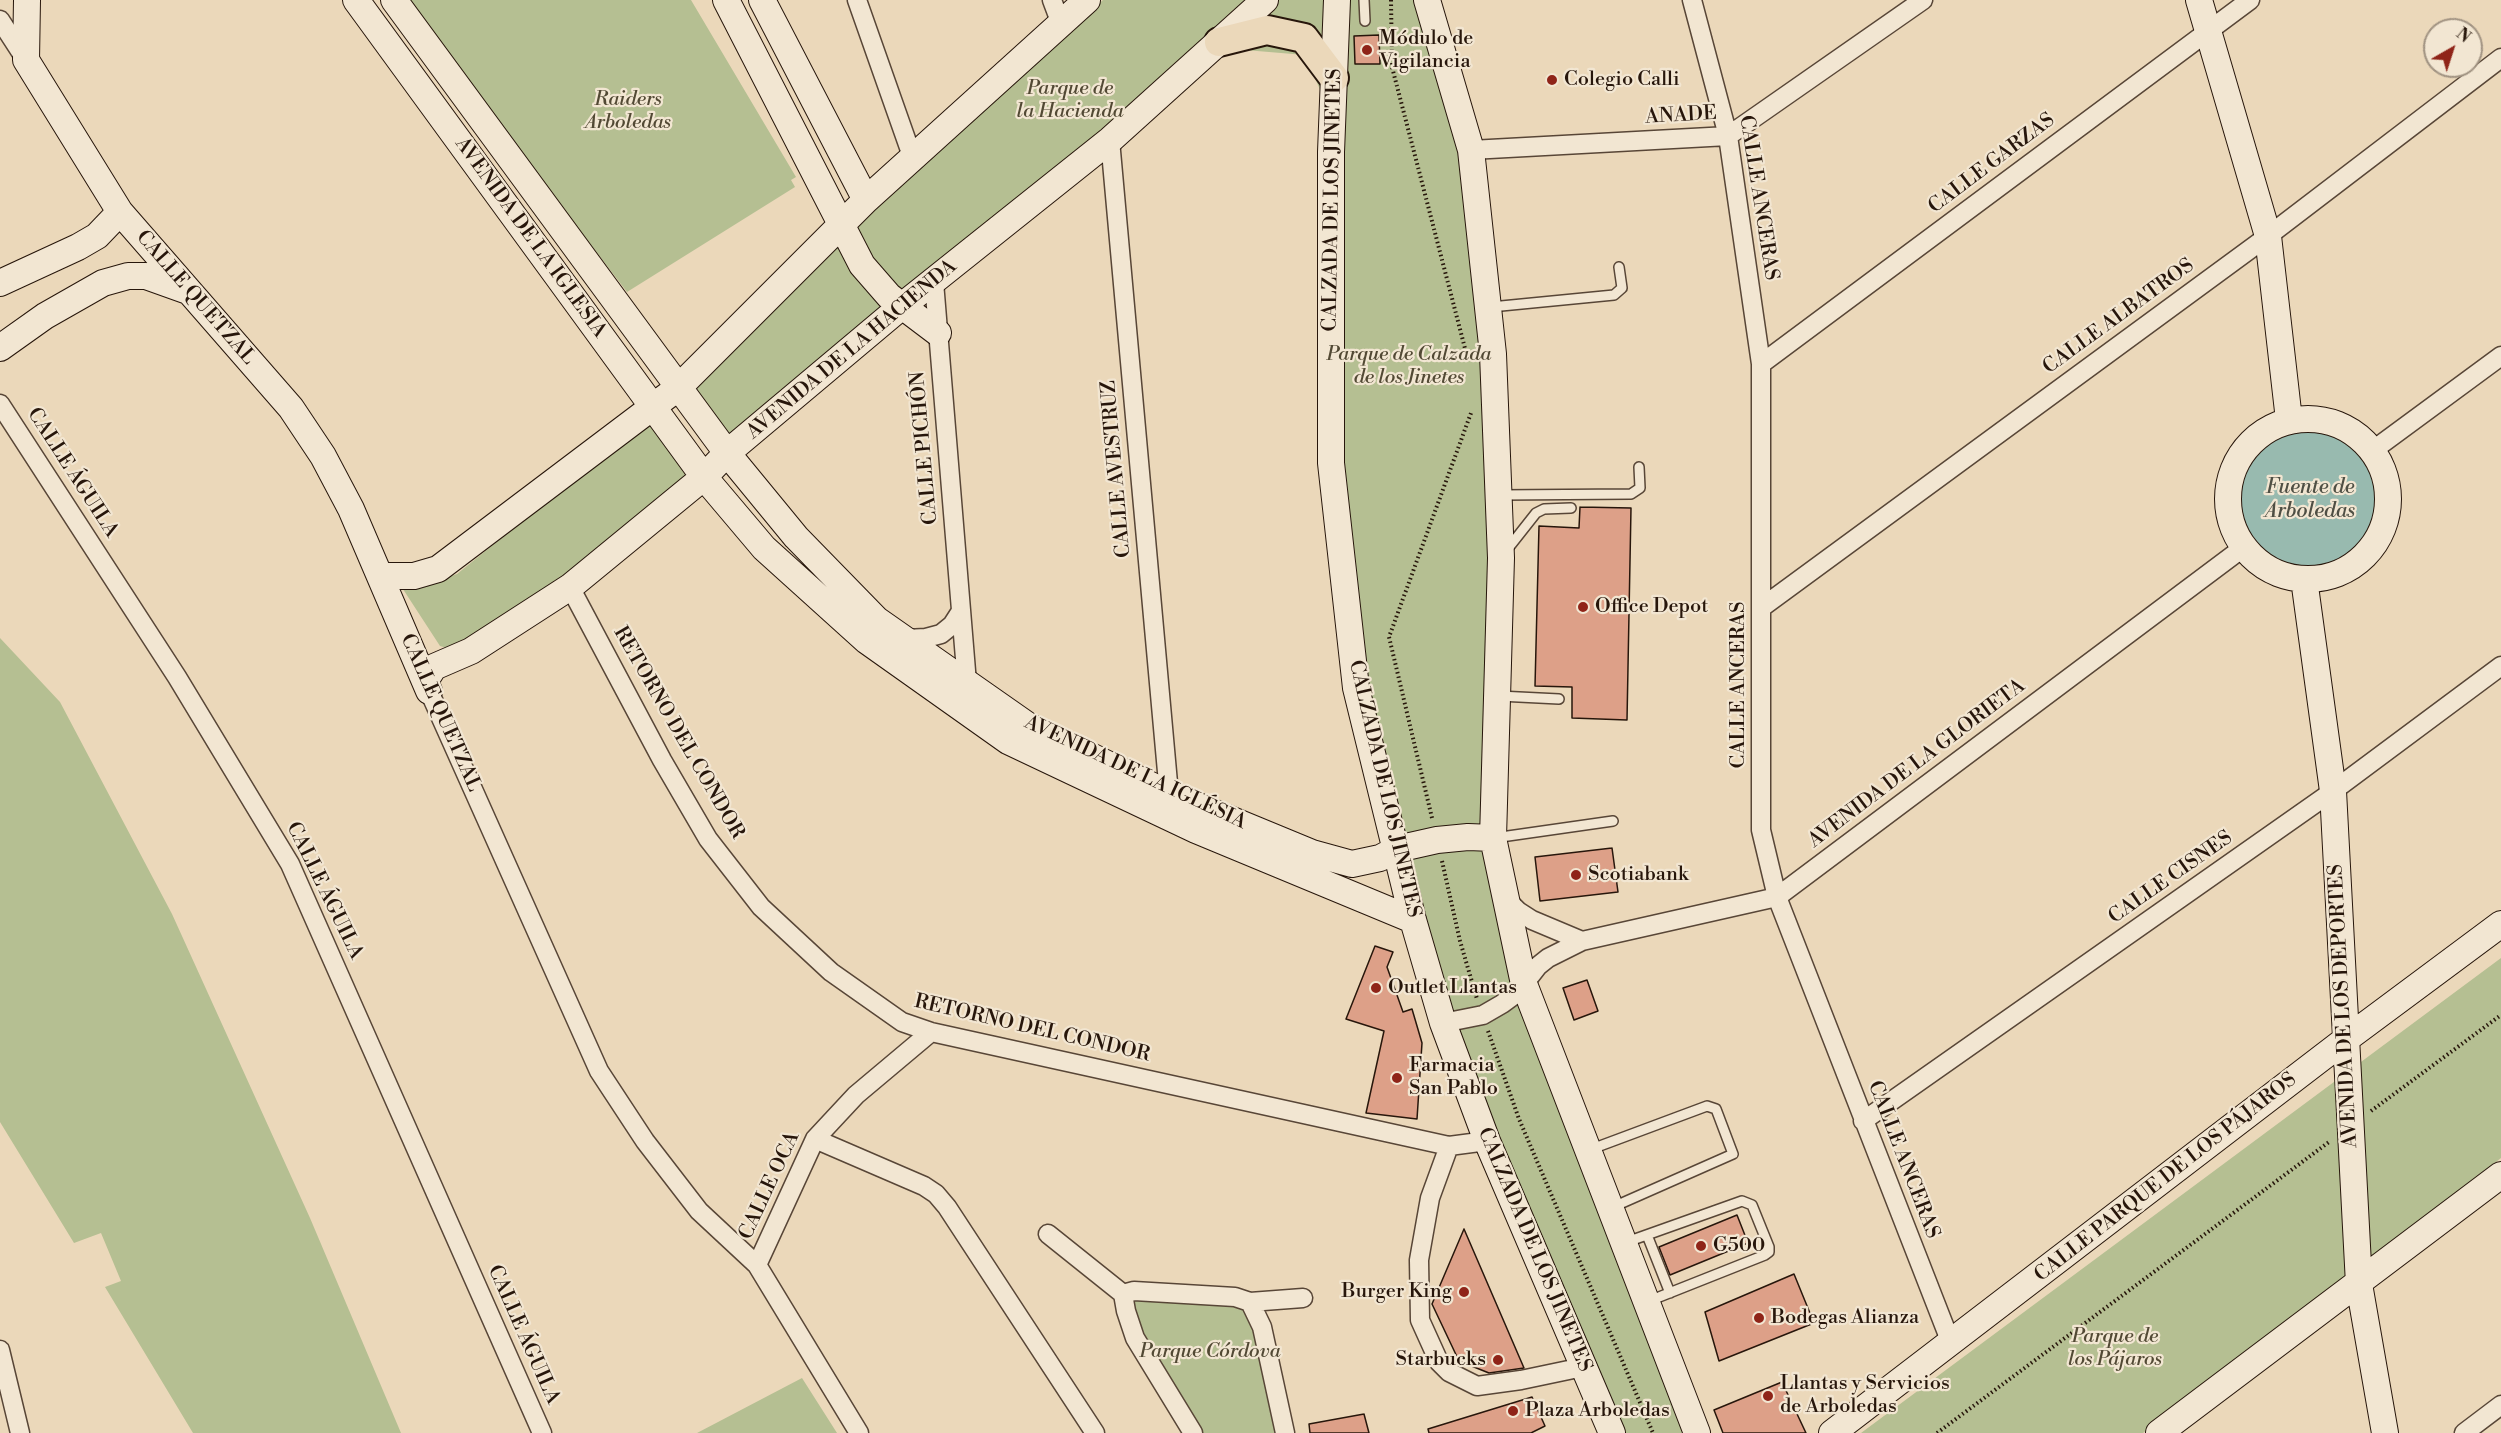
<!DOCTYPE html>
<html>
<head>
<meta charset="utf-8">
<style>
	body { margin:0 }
	#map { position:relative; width:2501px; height:1433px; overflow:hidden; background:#ebd8ba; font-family:"Libre Bodoni",serif }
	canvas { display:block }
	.north { position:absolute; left:2423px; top:18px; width:60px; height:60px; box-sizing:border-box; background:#f2e6d2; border:2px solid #a19382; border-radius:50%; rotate:39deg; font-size:16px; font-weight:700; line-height:24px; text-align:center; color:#27160b }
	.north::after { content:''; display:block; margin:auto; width:21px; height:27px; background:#8f2418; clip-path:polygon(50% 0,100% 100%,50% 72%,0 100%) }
</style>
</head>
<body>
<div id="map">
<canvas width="2501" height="1433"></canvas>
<div class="north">N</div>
</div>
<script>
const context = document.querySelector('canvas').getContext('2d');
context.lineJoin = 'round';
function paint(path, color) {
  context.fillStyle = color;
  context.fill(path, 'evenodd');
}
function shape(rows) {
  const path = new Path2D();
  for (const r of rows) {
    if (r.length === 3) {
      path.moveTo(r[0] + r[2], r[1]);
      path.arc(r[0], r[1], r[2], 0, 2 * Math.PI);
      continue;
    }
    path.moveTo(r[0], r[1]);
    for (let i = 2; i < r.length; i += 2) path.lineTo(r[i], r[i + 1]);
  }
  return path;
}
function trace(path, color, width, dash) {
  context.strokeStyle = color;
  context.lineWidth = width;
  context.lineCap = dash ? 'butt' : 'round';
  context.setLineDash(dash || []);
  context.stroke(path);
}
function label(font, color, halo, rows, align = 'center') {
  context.font = font + ' "Libre Bodoni",serif';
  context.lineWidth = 4.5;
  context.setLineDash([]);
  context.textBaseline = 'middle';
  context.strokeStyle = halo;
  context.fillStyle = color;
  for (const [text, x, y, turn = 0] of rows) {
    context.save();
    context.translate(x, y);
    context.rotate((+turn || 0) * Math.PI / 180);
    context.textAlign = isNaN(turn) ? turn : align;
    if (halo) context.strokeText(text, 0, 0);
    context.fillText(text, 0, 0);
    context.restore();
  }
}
paint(shape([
	[403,0,691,0,796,177,791,180,795,187,627,292],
	[1103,0,1259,0,902,302,845,225],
	[1270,0,1424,0,1469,151,1489,353,1489,751,1517,964,1694,1433,1616,1433,1489,1139,1357,688,1332,462,1321,92,1305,55,1221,48],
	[840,228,895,306,727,449,683,387],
	[651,417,698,476,569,584,450,649,440,646,399,583,431,583,457,574],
	[0,638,60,702,172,914,310,1218,401,1433,193,1433,105,1287,121,1281,101,1233,74,1243,0,1122],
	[2501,958,2501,1158,2143,1433,1861,1433],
	[1135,1294,1249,1304,1283,1433,1196,1433,1127,1311],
	[802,1378,837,1433,697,1433]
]), '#b5bf92');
const water = shape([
	[2310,500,70]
]);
paint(water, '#98baaf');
trace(water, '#6b786d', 1.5);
const building = shape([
	[1379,35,1380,64,1355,64,1354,36,1379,35],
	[1580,507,1631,508,1627,720,1572,718,1572,687,1535,686,1539,526,1579,528,1580,507],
	[1612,848,1618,892,1540,901,1535,857,1612,848],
	[1375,946,1393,952,1387,967,1403,1012,1412,1009,1422,1043,1417,1119,1366,1113,1384,1031,1346,1019,1375,946],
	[1587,980,1598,1011,1574,1020,1563,988,1587,980],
	[1737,1215,1748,1243,1670,1275,1659,1247,1737,1215],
	[1464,1229,1524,1368,1489,1373,1459,1361,1432,1304,1464,1229],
	[1794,1274,1814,1323,1719,1361,1705,1312,1794,1274],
	[1782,1382,1806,1433,1723,1433,1714,1410,1782,1382],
	[1532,1397,1545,1426,1531,1433,1429,1433,1428,1429,1532,1397],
	[1364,1414,1369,1433,1310,1433,1309,1424,1364,1414]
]);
paint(building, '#dda088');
trace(building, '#27160b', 1.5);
const lane = shape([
	[1364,0,1365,21],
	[1491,307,1614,295,1622,288,1619,267],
	[1501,495,1631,494,1640,488,1639,467],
	[1506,551,1536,513,1544,509,1571,508],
	[1499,696,1559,699],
	[1494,838,1613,821],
	[1589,1150,1707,1106,1716,1109,1733,1154,1613,1207],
	[1647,1235,1670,1293],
	[1624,1243,1742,1201,1752,1205,1769,1247,1769,1252,1765,1255,1649,1301]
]);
const street = shape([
	[857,0,912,156],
	[1052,0,1061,24],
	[1692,0,1728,136,1761,364,1761,830,1777,897,1951,1343],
	[0,20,26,60],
	[1110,140,1169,794],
	[1471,150,1728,136,1923,0],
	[934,282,967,683],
	[1761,364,2250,0],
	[0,404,177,677,290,864,542,1433],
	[2372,451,2501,356],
	[570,587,662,760,708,839,761,907,831,972,902,1022,931,1032,1449,1146,1487,1141],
	[1761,608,2268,236,2501,58],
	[905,639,926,638,941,634,952,625,961,611],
	[429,691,599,1071,645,1141,699,1211,757,1265,859,1433],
	[1506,899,1518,911,1532,920,1582,941],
	[1443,1023,1483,1015,1502,1004,1517,993,1538,966,1548,958,1582,941,1777,897,2244,547],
	[1863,1121,2333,791,2501,666],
	[815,1139,924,1186,936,1194,947,1207,1095,1433],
	[1449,1146,1430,1198,1419,1260,1420,1320,1439,1362,1449,1372,1477,1386,1521,1380,1583,1367],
	[1048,1234,1123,1294],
	[757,1265,815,1139,856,1095,931,1032],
	[1123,1294,1134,1291,1235,1297,1250,1302,1303,1298],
	[1123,1294,1126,1311,1135,1338,1193,1433],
	[1250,1302,1262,1327,1285,1433],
	[0,1350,20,1433],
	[2464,1433,2501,1405]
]);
const secondary = shape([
	[27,0,26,60,120,212,291,408,323,456,351,509,429,691],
	[356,0,704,477,764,548,867,641,1008,741,1196,830,1413,920],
	[394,0,727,453,796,537,877,620,1027,725,1169,794,1312,853,1352,864,1380,858,1397,849,1437,840,1468,837,1493,838],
	[726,0,862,265,889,296,938,333],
	[762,0,866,200],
	[1337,0,1331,152,1331,463,1356,688,1413,920,1443,1023,1487,1141,1612,1433],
	[1427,0,1471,150,1493,354,1501,558,1493,838,1524,984,1697,1433],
	[2199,0,2268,236,2289,420],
	[0,283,78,247,97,236,120,212],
	[0,348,45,316,103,283,128,276,146,276,188,291],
	[2308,499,80],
	[380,576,414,576,438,569,679,387,866,200,1087,0],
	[2304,579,2333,791,2359,1284,2385,1433],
	[425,681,434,667,471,651,570,587,704,477,727,453,902,306,1110,140,1265,0],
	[1832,1433,2345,1040,2501,924],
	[2159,1433,2501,1175]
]);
const primary = shape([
	[1219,42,1267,30,1304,38,1334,78]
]);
trace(lane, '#584637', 12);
trace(street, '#584637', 21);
trace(secondary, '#27160b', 28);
trace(primary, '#27160b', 32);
trace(shape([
	[1391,0,1392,67,1468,360],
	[1432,818,1389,637,1471,413],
	[1442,861,1460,941,1477,999],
	[1488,1031,1519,1119,1653,1433],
	[2371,1111,2501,1015],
	[1937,1433,2329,1142]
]), '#27160b', 4, [1.5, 3]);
trace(lane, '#f2e6d2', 9);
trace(street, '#f2e6d2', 18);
trace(secondary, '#f2e6d2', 26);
trace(primary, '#ebd8ba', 28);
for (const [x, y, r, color] of [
	[1367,50,6,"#8f2418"],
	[1552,80,6,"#8f2418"],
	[1583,607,6,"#8f2418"],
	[1576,875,6,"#8f2418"],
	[1376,988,6,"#8f2418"],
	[1397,1078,6,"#8f2418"],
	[1701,1246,6,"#8f2418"],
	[1464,1292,6,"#8f2418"],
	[1759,1318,6,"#8f2418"],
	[1498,1360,6,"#8f2418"],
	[1768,1396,6,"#8f2418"],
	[1513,1411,6,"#8f2418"]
]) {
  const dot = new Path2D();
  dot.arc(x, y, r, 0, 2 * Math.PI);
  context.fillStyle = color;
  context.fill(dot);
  trace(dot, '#f2e6d2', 2);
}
label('20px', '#27160b', '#f2e6d2', [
	["Módulo de",1379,39],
	["Vigilancia",1379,62],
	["Colegio Calli",1564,80],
	["Office Depot",1595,607],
	["Scotiabank",1588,875],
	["Outlet Llantas",1388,988],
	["Farmacia",1409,1066],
	["San Pablo",1409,1089],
	["G500",1713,1246],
	["Burger King",1452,1292,"right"],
	["Bodegas Alianza",1771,1318],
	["Starbucks",1486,1360,"right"],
	["Llantas y Servicios",1780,1384],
	["de Arboledas",1780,1407],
	["Plaza Arboledas",1525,1411]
], 'left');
label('italic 20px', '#524934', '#f2e6d2', [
	["Parque de",1070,89],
	["la Hacienda",1070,112],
	["Raiders",628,100],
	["Arboledas",628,123],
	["Parque de Calzada",1409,355],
	["de los Jinetes",1409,378],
	["Parque de",2115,1337],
	["los Pájaros",2115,1360],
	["Parque Córdova",1210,1352]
]);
label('20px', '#27160b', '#f2e6d2', [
	["ANADE",1681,116,-3],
	["CALLE GARZAS",1992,164,-37],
	["CALLE ANCERAS",1758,198,81],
	["CALZADA DE LOS JINETES",1333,200,-89],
	["AVENIDA DE LA IGLESIA",530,238,54],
	["CALLE QUETZAL",195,298,49],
	["CALLE ALBATROS",2119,317,-36],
	["AVENIDA DE LA HACIENDA",852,350,-40],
	["CALLE PICHÓN",925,448,-95],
	["CALLE AVESTRUZ",1117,469,-95],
	["CALLE ÁGUILA",72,473,57],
	["CALLE ANCERAS",1739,685,-90],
	["CALLE QUETZAL",440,713,66],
	["RETORNO DEL CONDOR",678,733,60],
	["AVENIDA DE LA GLORIETA",1917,764,-37],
	["AVENIDA DE LA IGLÉSIA",1135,773,25],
	["CALZADA DE LOS JINETES",1384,789,77],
	["CALLE CISNES",2171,878,-35],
	["CALLE ÁGUILA",324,891,64],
	["AVENIDA DE LOS DEPORTES",2344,1006,-93],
	["RETORNO DEL CONDOR",1032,1029,13],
	["CALLE ANCERAS",1903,1160,69],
	["CALLE PARQUE DE LOS PÁJAROS",2166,1178,-38],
	["CALLE OCA",770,1186,-65],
	["CALZADA DE LOS JINETES",1534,1250,67],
	["CALLE ÁGUILA",523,1335,66]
]);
label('italic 21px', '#4f4f44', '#f2e6d2', [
	["Fuente de",2310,488],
	["Arboledas",2310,512]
]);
</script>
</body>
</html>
